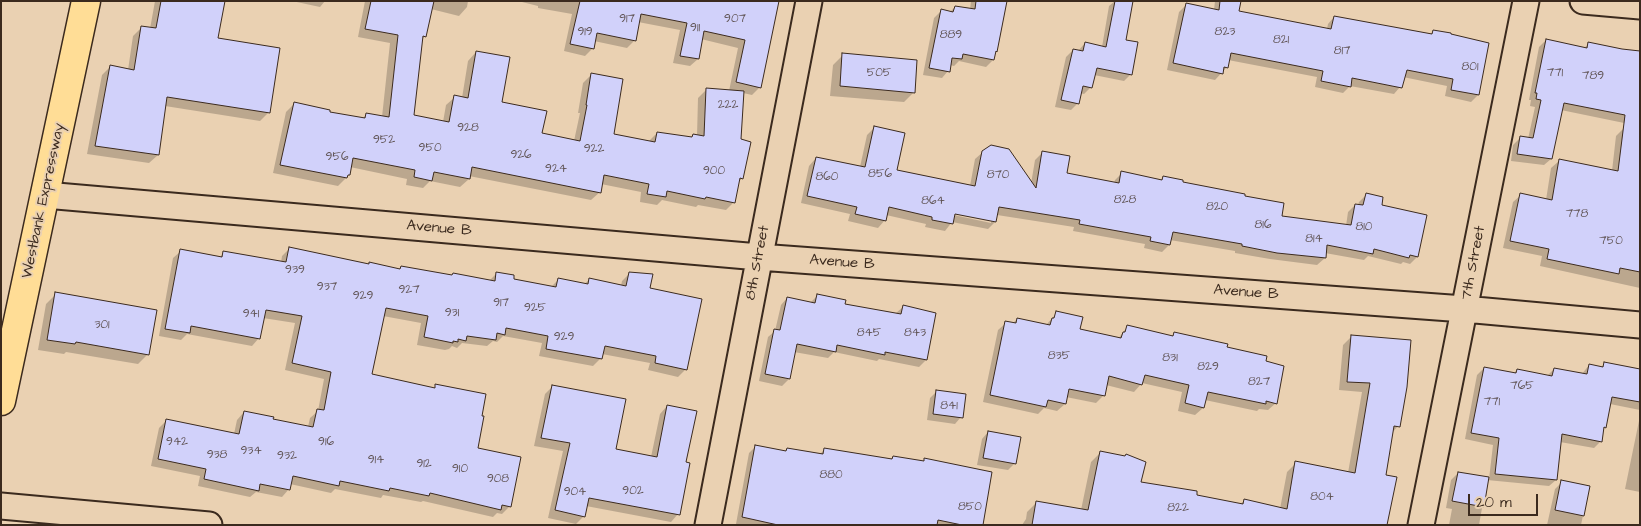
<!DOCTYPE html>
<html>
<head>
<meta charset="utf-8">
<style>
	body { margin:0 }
	#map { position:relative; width:1641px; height:526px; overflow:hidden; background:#ead1b2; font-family:"Architects Daughter",sans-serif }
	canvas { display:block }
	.frame { position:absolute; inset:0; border:2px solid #3b2a1e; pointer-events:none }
	.scale { position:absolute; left:1468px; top:494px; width:70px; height:22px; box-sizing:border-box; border:2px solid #3b2a1e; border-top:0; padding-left:6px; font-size:15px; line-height:18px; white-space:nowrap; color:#3b2a1e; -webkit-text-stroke:4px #ead1b2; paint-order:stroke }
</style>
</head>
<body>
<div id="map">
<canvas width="1641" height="526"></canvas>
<div class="frame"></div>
<div class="scale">20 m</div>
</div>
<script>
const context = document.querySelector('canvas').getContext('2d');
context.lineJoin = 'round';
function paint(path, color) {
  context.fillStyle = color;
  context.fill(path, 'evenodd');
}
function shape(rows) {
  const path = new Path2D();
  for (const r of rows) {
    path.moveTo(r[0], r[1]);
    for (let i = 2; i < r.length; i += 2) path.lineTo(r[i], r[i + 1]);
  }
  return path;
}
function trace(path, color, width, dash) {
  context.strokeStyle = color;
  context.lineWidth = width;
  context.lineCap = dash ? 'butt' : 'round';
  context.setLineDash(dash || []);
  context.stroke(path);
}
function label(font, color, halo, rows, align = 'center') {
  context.font = font + ' "Architects Daughter",sans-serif';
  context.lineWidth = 4;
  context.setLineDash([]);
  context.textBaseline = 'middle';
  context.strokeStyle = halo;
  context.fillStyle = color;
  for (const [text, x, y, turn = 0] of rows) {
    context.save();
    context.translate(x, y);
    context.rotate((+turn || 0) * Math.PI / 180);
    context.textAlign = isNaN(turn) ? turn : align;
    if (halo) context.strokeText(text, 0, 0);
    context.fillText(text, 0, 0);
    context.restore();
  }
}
paint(shape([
	[155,1,224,1,216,39,269,112,260,121,165,106,158,155,149,163,87,154,102,75,110,67,128,70,133,36,142,27,150,29],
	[292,1,325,1,320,7],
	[365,1,468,1,467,7,459,16,431,9,425,36,421,41,413,116,443,122,446,105,455,97,462,98,468,61,476,52,501,103,541,134,574,141,580,113,578,113,583,83,591,75,612,135,649,141,657,133,691,138,693,135,697,136,698,98,707,89,729,91,738,48,701,39,698,59,690,66,673,63,680,30,638,22,635,40,627,48,594,41,593,48,585,56,564,51,572,14,538,8,538,6,518,1,777,1,760,87,752,95,743,93,739,140,742,178,738,183,734,202,726,210,698,205,696,207,662,200,657,205,640,202,641,192,601,184,600,192,591,200,469,176,469,179,460,187,430,181,423,188,406,185,407,179,350,167,346,178,338,186,273,173,286,112,294,104,328,113,362,119,367,114,382,117,390,43,358,37],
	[971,1,1006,1,996,51,993,60,986,67,959,61,954,66,950,65,948,71,942,78,923,75,934,18,941,11,949,13,955,7,970,10],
	[1115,1,1124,1,1124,41,1131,74,1124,81,1094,75,1091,87,1084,94,1080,93,1078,103,1071,110,1055,107,1066,57,1073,50,1079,50,1085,43,1102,47,1109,6],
	[1215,1,1240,1,1238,12,1327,29,1328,24,1334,17,1430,35,1434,31,1478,95,1471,102,1445,96,1447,86,1403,77,1400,87,1394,94,1350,86,1343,93,1315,87,1317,77,1228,60,1227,67,1215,80,1167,70,1179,12,1186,5,1214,10],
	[1546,40,1584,48,1589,44,1622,50,1629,124,1561,110,1551,159,1544,165,1511,161,1513,145,1520,138,1528,139,1535,107,1530,106,1531,100,1529,100,1539,47],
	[843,55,914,92,904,102,830,96,833,65],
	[874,128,896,171,970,186,975,159,983,152,1031,184,1035,160,1042,153,1066,174,1114,183,1115,180,1122,173,1160,181,1163,178,1280,217,1346,226,1348,212,1355,205,1358,205,1359,202,1366,195,1380,206,1417,257,1410,264,1403,262,1401,264,1368,256,1364,260,1325,253,1325,258,1317,265,1270,259,1235,253,1235,251,1170,240,1169,245,1162,252,1144,248,1145,244,1073,231,1074,227,997,215,995,222,988,229,952,222,945,231,925,227,926,224,886,215,885,220,878,228,848,221,850,214,801,203,809,166,816,158,860,167,867,135],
	[949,212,991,220,991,223,949,214],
	[1624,128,1640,130,1640,288,1540,266,1542,256,1503,248,1513,202,1521,195,1546,200,1551,168,1559,161,1612,171,1616,136],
	[289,249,368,265,369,263,399,270,401,267,489,281,497,273,512,280,551,287,558,280,584,284,589,280,621,286,622,281,629,274,649,289,686,369,678,377,648,370,650,363,602,354,601,358,593,366,539,356,542,343,503,336,497,342,493,341,487,346,462,343,457,348,452,346,449,349,445,350,417,345,421,323,383,316,371,375,433,389,436,386,476,449,510,506,502,514,497,513,493,517,423,501,421,502,383,495,381,498,335,489,331,493,290,484,289,489,282,497,256,492,250,497,198,486,200,476,151,466,159,428,167,420,234,434,237,420,244,412,272,420,308,427,310,418,318,411,324,379,285,370,295,323,263,318,259,338,252,346,187,334,181,340,159,336,173,258,181,251,219,258,224,253,281,263,282,256],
	[56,294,148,354,138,364,66,352,64,354,38,350,46,304],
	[817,296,844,305,896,313,903,307,935,314,926,360,919,367,879,359,877,361,834,352,828,358,794,352,789,379,782,386,759,381,768,337,775,331,781,305,787,298,810,303],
	[1057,313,1079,330,1118,339,1127,327,1171,337,1174,334,1226,348,1265,362,1276,403,1268,410,1259,409,1257,411,1205,400,1203,408,1195,415,1178,411,1182,392,1142,383,1134,392,1106,385,1104,395,1096,403,1066,397,1065,404,1057,411,1044,408,1038,414,983,402,998,330,1006,323,1012,324,1017,319,1046,325],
	[1352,336,1398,426,1392,433,1375,525,1022,525,1026,519,1027,512,1036,503,1081,510,1091,462,1100,453,1140,483,1195,496,1240,504,1244,501,1280,509,1287,472,1296,463,1348,473,1362,392,1339,390,1343,345],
	[1605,364,1640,371,1640,410,1610,404,1605,427,1603,430,1600,442,1594,448,1560,442,1556,480,1549,486,1487,480,1479,525,1449,525,1452,509,1446,508,1451,480,1458,473,1489,479,1493,445,1465,439,1477,375,1484,368,1513,374,1517,370,1547,376,1554,369,1582,374,1589,365,1601,367],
	[553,386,615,450,651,457,660,414,667,406,685,464,678,514,671,522,586,506,584,516,576,524,548,518,563,451,534,446,545,394],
	[937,391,961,417,955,424,927,420,930,398],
	[1640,416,1640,492,1625,489],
	[988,432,1015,463,1008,470,977,465,982,439],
	[756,446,785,452,787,449,819,455,824,450,890,460,893,457,922,462,925,460,981,525,736,524,749,453],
	[1562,482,1589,487,1581,525,1547,525,1555,489]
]), '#0003');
const building = shape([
	[161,1,225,1,218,38,280,48,270,113,167,97,159,155,95,146,110,65,134,70,141,26,156,28,161,1],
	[371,1,434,1,426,37,423,36,414,115,449,122,454,95,468,98,476,51,510,57,502,102,547,111,542,133,580,141,587,105,586,105,591,73,623,79,614,134,655,142,657,132,692,137,693,134,704,136,706,88,744,91,741,139,751,142,743,179,740,178,735,203,706,197,705,199,667,191,666,197,647,194,649,184,604,175,601,193,472,167,470,179,434,172,432,181,414,177,415,170,353,158,350,175,348,175,347,178,280,165,294,102,330,110,330,112,365,118,366,113,389,117,398,35,365,29,371,1],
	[580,1,779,1,761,88,736,82,745,40,704,31,699,59,680,56,687,23,641,14,636,41,597,33,594,49,570,44,580,1],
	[976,1,1007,1,997,52,996,51,994,60,963,54,962,59,952,58,950,72,929,68,941,9,953,12,955,6,975,9,976,1],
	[1115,1,1133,1,1126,40,1138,42,1132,75,1097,68,1092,88,1083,86,1079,104,1061,100,1073,49,1083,51,1085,42,1106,47,1115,1],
	[1220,1,1241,1,1239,11,1331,29,1334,16,1432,34,1433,30,1451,33,1451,34,1489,43,1479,95,1451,90,1453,79,1407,70,1402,88,1352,78,1351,87,1321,81,1323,71,1231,53,1228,68,1224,67,1223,74,1173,63,1186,3,1219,10,1220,1],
	[1546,39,1587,48,1588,42,1622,49,1640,51,1640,272,1620,268,1619,274,1547,259,1549,249,1510,241,1520,193,1552,200,1559,159,1618,171,1625,115,1564,103,1552,159,1517,154,1520,136,1533,138,1541,100,1536,99,1537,93,1535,93,1546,39],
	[842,53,917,60,915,93,840,86,842,53],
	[874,126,905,133,897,170,975,186,982,151,991,145,1009,149,1036,188,1042,151,1070,156,1067,173,1119,183,1121,171,1162,180,1163,176,1183,180,1183,182,1245,194,1245,196,1284,203,1282,216,1351,225,1355,204,1363,205,1366,193,1383,197,1382,205,1427,215,1418,257,1410,255,1409,258,1374,249,1373,254,1327,245,1326,258,1277,253,1242,246,1242,244,1173,232,1170,245,1150,241,1151,237,1079,224,1080,220,999,207,996,222,955,214,953,224,932,220,932,217,889,207,886,221,855,214,857,207,807,196,816,157,865,167,874,126],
	[289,247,369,264,369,262,400,269,401,266,452,275,453,273,495,281,496,272,514,275,514,279,556,287,558,278,588,284,589,278,626,286,629,272,653,274,650,288,702,299,687,370,655,363,656,356,605,346,602,359,546,349,548,336,506,328,505,335,497,333,496,340,467,336,466,341,458,339,458,342,453,341,453,343,424,337,428,316,386,308,372,374,435,388,435,384,486,394,482,416,484,416,478,448,521,457,511,507,502,505,501,510,430,493,429,496,390,488,389,491,340,481,339,486,293,476,290,490,260,484,259,491,204,479,206,469,158,459,166,419,239,434,244,411,274,417,273,419,313,427,317,409,324,410,331,372,292,363,302,316,266,310,260,339,191,326,190,333,165,329,180,249,222,257,223,251,286,262,289,247],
	[55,292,157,310,149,355,76,342,75,344,47,340,55,292],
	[817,294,846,300,845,304,901,314,903,305,936,313,927,360,885,352,885,355,837,345,836,352,797,344,790,379,765,374,774,329,780,330,787,297,815,303,817,294],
	[1056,311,1083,317,1080,329,1121,338,1123,332,1125,332,1127,325,1173,336,1174,332,1228,344,1227,347,1267,356,1266,361,1284,366,1277,404,1266,401,1266,404,1208,392,1204,408,1185,403,1189,385,1145,375,1142,385,1109,376,1105,396,1069,389,1066,404,1048,400,1046,407,990,395,1005,321,1016,323,1017,318,1050,325,1052,318,1054,318,1056,311],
	[1351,335,1411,340,1407,387,1400,427,1394,426,1386,475,1397,477,1387,525,1032,525,1036,501,1088,510,1100,451,1125,456,1126,454,1146,462,1141,482,1197,491,1197,495,1243,504,1244,499,1287,509,1295,461,1355,473,1370,383,1347,382,1351,335],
	[1604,362,1640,369,1640,402,1612,397,1606,428,1604,427,1602,442,1562,434,1557,480,1495,474,1499,438,1471,433,1484,367,1516,373,1517,369,1552,376,1554,368,1587,374,1589,364,1603,367,1604,362],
	[552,385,626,399,616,449,657,457,667,405,697,411,686,462,690,463,680,515,589,498,585,517,555,510,570,443,541,438,552,385],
	[936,390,966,394,963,418,933,414,936,390],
	[988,431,1021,437,1016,464,983,458,988,431],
	[755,445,786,451,787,448,823,454,824,448,892,459,893,456,924,461,924,458,992,472,983,525,962,525,938,520,937,525,778,525,742,517,755,445],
	[1458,472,1489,477,1484,507,1452,501,1458,472],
	[1561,480,1590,486,1584,516,1555,510,1561,480]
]);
paint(building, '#d1d1fa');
trace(building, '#3b2a1e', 1);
const minor = shape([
	[1583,1,1640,6],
	[45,195,759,257,1464,309,1640,325],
	[1,506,209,525],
	[708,525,809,1],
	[1421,525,1526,1]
]);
const trunk = shape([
	[1,401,86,1]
]);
trace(minor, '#3b2a1e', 29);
trace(trunk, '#3b2a1e', 31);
trace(minor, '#ead1b2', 25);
trace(trunk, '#ffdd96', 28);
label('12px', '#605455', null, [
	["917",627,19],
	["907",735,19],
	["911",695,28],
	["919",585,32],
	["823",1225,32],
	["889",951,35],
	["821",1281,40],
	["817",1342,51],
	["801",1470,67],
	["505",879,73],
	["771",1555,73],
	["789",1593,76],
	["222",728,105],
	["928",468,128],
	["952",384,140],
	["950",430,148],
	["922",594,149],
	["926",521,155],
	["956",337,157],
	["924",556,169],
	["900",714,171],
	["856",880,174],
	["870",998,175],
	["860",827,177],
	["828",1125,200],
	["864",933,201],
	["820",1217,207],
	["778",1577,214],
	["816",1263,225],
	["810",1364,227],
	["814",1314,239],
	["750",1611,241],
	["939",295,270],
	["937",327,287],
	["927",409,290],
	["929",363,296],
	["917",501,303],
	["925",535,308],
	["931",452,313],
	["941",251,314],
	["301",102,325],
	["845",869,333],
	["843",915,333],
	["929",564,337],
	["835",1059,356],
	["831",1170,358],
	["829",1208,367],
	["827",1259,382],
	["765",1522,386],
	["771",1492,402],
	["841",949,406],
	["942",177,442],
	["916",326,442],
	["934",251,451],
	["938",217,455],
	["932",287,456],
	["914",376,460],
	["912",424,464],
	["910",460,469],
	["880",831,475],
	["908",498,479],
	["902",633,491],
	["904",575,492],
	["804",1322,497],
	["850",970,507],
	["822",1178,508]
]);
label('15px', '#3b2a1e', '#ead1b2', [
	["Westbank Expressway",44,201,-78],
	["Avenue B",439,229,5],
	["8th Street",758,263,-79],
	["Avenue B",842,263,4],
	["7th Street",1474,263,-79],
	["Avenue B",1246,293,4]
]);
</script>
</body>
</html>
